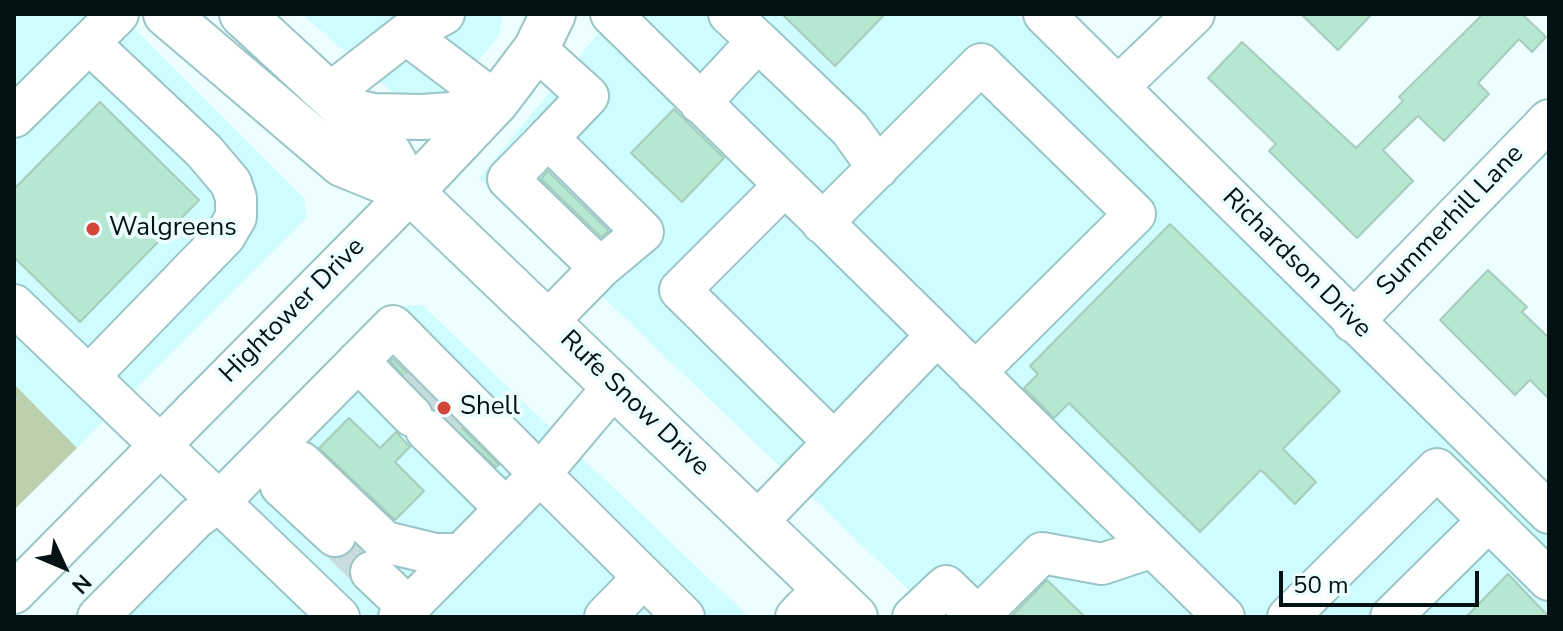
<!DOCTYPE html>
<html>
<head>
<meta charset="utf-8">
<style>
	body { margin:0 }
	#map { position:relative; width:1563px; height:631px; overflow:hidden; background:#ecfeff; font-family:"Nunito Sans",sans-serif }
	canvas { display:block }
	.frame { position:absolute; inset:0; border:16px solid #031314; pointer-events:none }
	.north { position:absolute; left:24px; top:527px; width:80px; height:80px; -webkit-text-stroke:6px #ecfeff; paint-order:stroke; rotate:134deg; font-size:22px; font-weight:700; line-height:32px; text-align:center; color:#031314 }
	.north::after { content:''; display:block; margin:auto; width:28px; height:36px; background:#031314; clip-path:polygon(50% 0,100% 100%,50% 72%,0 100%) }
	.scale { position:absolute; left:1279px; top:571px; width:200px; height:36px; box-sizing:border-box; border:4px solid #031314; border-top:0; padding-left:10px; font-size:24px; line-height:28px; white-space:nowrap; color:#031314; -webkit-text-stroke:6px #ecfeff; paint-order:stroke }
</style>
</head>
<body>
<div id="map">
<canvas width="1563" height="631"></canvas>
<div class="frame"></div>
<div class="north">N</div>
<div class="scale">50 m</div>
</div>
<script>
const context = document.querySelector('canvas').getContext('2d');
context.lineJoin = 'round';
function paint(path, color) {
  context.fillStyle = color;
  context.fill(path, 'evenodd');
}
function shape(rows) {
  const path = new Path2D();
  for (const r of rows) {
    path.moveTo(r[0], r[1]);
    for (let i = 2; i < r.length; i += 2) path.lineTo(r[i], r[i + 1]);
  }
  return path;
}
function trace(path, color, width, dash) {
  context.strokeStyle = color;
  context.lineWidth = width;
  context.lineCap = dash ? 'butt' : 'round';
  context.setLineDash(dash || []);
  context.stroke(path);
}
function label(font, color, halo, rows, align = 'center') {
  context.font = font + ' "Nunito Sans",sans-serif';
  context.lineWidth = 8;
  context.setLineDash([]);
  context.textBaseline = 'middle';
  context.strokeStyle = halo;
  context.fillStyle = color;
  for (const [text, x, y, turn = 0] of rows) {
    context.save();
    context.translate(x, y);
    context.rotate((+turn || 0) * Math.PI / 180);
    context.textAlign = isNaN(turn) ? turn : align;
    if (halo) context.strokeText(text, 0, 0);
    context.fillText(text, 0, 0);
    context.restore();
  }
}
paint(shape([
	[14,14,120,14,304,198,307,218,77,448,14,384],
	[302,14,503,14,498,37,445,100,402,101],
	[609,14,1015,14,1549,538,1549,617,937,617,479,178,601,30],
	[422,305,749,617,72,617,385,307]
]), '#cffcfe');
paint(shape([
	[14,384,77,448,14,510]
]), '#bcd0ad');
const building = shape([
	[782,14,885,14,835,66,782,14],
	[1301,14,1372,14,1338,50,1301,14],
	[1483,14,1522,14,1546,37,1532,52,1519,39,1478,83,1489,94,1444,141,1418,116,1383,150,1413,181,1357,238,1269,151,1276,144,1208,78,1242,42,1356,148,1403,101,1399,97,1483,14],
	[100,102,199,200,80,322,14,257,14,189,100,102],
	[674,109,724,158,682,202,631,153,674,109],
	[548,171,609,231,601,237,541,179,548,171],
	[1170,224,1340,391,1283,449,1316,482,1295,504,1261,470,1200,532,1069,403,1054,418,1024,388,1038,374,1030,366,1170,224],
	[1488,270,1527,307,1522,312,1549,338,1549,399,1530,380,1515,395,1440,320,1488,270],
	[393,359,499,465,496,467,433,409,390,361,393,359],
	[349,418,380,448,396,432,410,447,395,462,424,491,395,520,319,448,349,418],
	[1508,574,1549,617,1466,617,1508,574],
	[1047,580,1085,617,1011,617,1047,580]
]);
paint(building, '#b6e7d1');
trace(building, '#a7ccbb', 2);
trace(shape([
	[413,396,434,374],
	[439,422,460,400],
	[335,536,371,572]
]), '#c9dbdc', 40, [40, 20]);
const minor = shape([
	[611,14,1224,617],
	[1044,14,1549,513],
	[406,34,444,14],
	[758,41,850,129,878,168],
	[89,43,204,151,231,183,236,198,236,217,225,236,89,376],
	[536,49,588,96,548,138,643,232,600,268,508,179,548,138],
	[1118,87,1194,14],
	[329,94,406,34,496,102],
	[700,103,758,41,729,14],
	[14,117,118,14],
	[784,186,680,290,834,442],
	[822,223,981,64,1135,214,975,373],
	[14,305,339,617],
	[548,321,600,268],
	[1353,322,1549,120],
	[358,361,412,416],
	[615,385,540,474,684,617],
	[426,430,506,509],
	[285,468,301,462,385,542,435,554,461,554],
	[285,468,281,486,335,536],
	[757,522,937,335],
	[371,572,408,607],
	[14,593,411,192],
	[98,617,196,518,220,501,393,326,540,474,399,617],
	[605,617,643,578],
	[796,617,825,587],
	[913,617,946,586,978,617],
	[978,617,1042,553,1102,564,1153,547],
	[1288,617,1437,469,1549,580],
	[1391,617,1489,520]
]);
const major = shape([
	[166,14,342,164,411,192],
	[242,14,369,131,389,153,411,192,855,617],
	[346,110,373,116,422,117,451,115,496,102],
	[411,192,496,102,536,49,553,14]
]);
trace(minor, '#99c5c7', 44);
trace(major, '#99c5c7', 48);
trace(minor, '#fff', 40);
trace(major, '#fff', 44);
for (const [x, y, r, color] of [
	[93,229,8,"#d24538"],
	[444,408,8,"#d24538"]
]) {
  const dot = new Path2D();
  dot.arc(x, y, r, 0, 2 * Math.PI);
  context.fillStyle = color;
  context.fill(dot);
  trace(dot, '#ecfeff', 3);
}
label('26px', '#031314', '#ecfeff', [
	["Summerhill Lane",1451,221,-46],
	["Richardson Drive",1296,264,45],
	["Hightower Drive",293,311,-45],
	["Rufe Snow Drive",634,404,44]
]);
label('26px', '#031314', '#ecfeff', [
	["Walgreens",109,229],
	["Shell",460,408]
], 'left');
</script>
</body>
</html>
